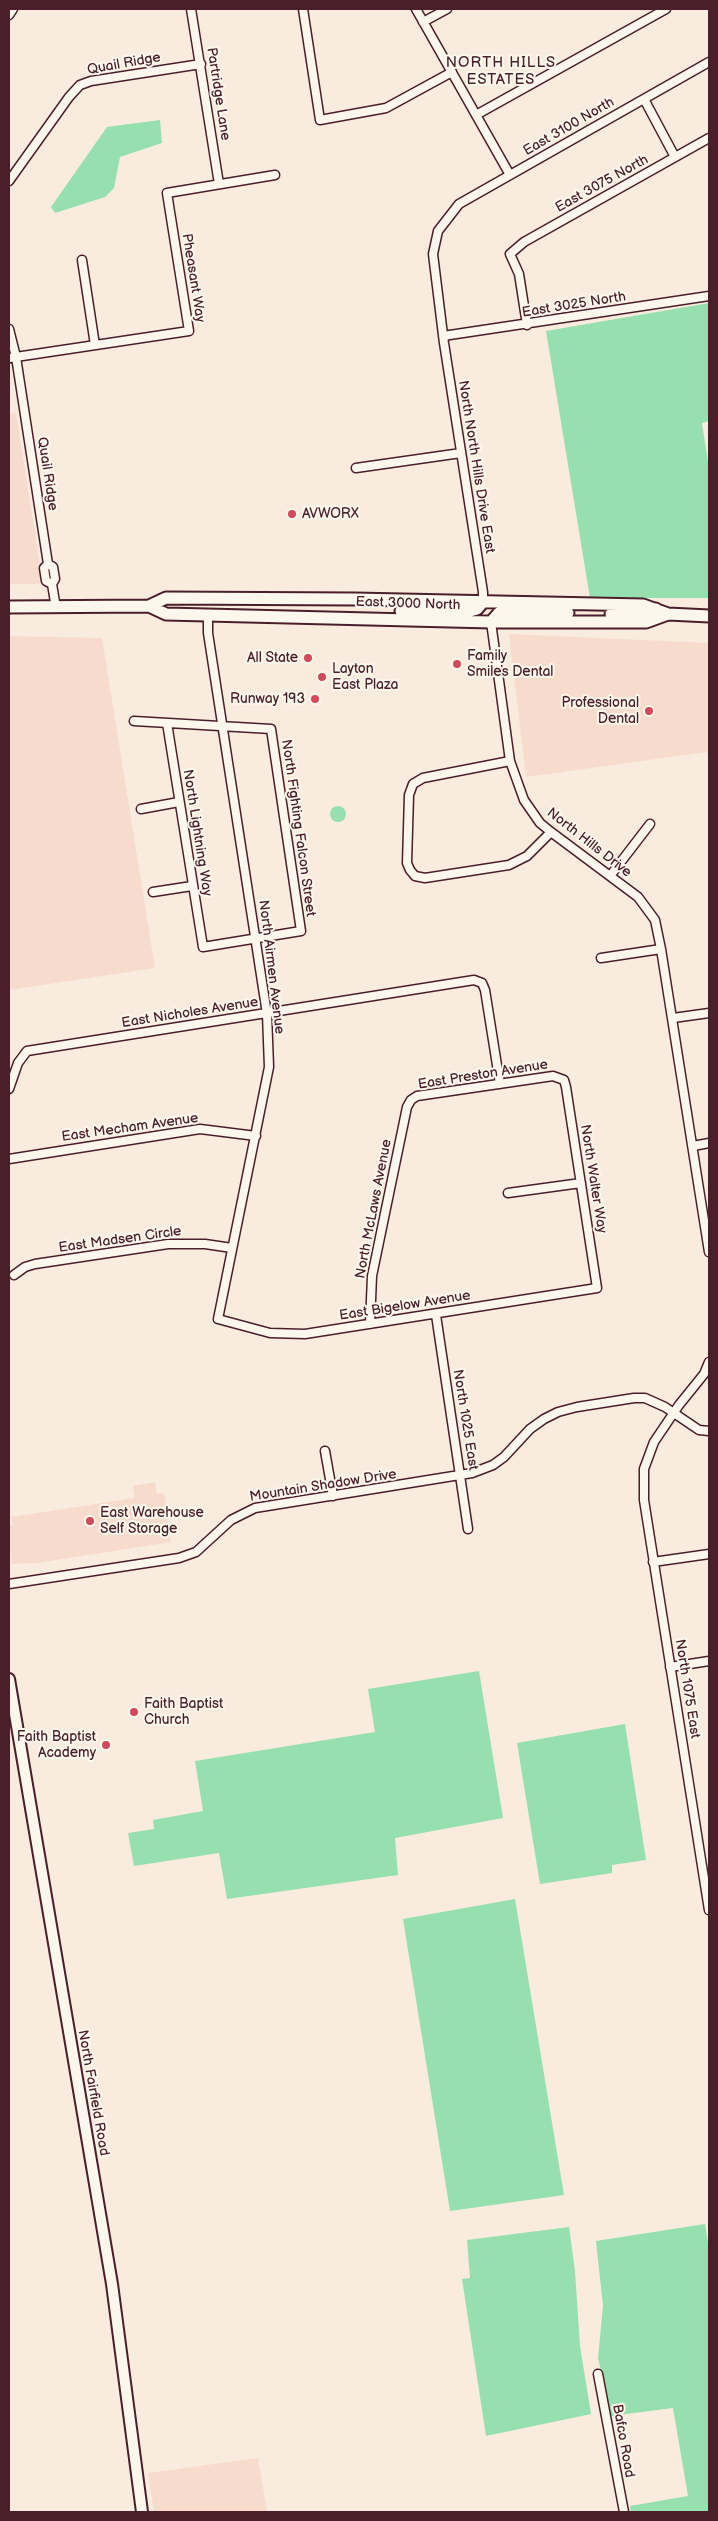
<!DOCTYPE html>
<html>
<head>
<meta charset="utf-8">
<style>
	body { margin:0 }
	#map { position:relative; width:718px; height:2521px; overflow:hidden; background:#f9ebde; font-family:"Balsamiq Sans",sans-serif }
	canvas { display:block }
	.frame { position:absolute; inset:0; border:10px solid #4a1f2b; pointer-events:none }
</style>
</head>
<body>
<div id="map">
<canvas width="718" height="2521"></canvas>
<div class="frame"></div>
</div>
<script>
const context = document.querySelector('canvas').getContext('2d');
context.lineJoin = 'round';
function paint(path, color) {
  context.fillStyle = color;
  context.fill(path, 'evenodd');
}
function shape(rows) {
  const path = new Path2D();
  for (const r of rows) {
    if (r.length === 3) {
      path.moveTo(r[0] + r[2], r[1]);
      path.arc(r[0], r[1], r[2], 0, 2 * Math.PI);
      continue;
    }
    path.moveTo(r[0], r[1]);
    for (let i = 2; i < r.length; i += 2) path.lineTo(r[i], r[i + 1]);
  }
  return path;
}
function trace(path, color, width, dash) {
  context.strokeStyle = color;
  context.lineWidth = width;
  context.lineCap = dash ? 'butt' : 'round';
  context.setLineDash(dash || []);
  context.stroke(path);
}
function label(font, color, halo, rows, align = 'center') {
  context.font = font + ' "Balsamiq Sans",sans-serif';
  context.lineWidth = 4;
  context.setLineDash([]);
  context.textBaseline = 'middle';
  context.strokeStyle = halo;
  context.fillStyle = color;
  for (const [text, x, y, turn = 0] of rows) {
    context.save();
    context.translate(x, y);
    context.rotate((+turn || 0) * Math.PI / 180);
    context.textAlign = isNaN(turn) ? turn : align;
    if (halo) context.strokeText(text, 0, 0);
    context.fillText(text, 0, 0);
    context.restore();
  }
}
paint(shape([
	[16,413,43,584,9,584,9,414],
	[509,634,709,643,709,764,707,752,526,777],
	[9,636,102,638,155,968,9,990],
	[155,1482,157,1494,164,1493,171,1542,37,1563,12,1564,9,1543,9,1526,13,1525,11,1517,135,1498,133,1486],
	[258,2458,267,2512,154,2512,148,2473]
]), '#f7dccd');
paint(shape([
	[160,120,162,143,120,157,114,188,105,197,55,213,51,207,107,127],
	[709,303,709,421,702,423,709,468,709,598,590,598,546,331],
	[338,814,8],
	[479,1671,503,1818,395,1838,398,1875,227,1899,219,1853,134,1866,128,1833,154,1829,153,1820,203,1811,195,1761,375,1732,368,1689],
	[625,1724,646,1860,612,1865,612,1873,540,1884,517,1743],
	[515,1899,564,2195,450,2211,403,1919],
	[705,2224,709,2249,709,2512,631,2512,630,2506,688,2496,673,2408,611,2416,598,2358,603,2306,596,2241],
	[569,2227,575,2271,580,2346,591,2414,486,2436,462,2279,470,2278,467,2240]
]), '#96e0af');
const street = shape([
	[191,9,219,184],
	[303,9,320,120,386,108,452,72],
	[416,9,510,175],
	[9,15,13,9],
	[423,22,447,9],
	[644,99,675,157],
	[476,115,666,9],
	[9,181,69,97,80,85,91,81,201,64],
	[82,260,95,345],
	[527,325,519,274,510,254,524,242,709,138],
	[9,329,16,357,48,564],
	[443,336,709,296],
	[9,358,189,331,167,193,275,175],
	[356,468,461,453],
	[52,584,46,581,44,568,48,564,53,567,55,579,52,584,56,608],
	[483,602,483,592,444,343,433,254,438,231,459,204,709,62],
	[208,616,208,633,267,1014,269,1067,218,1319,270,1333,305,1334,597,1288,566,1087,564,1080,553,1076,417,1096,411,1100,407,1107,372,1276,370,1324],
	[491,622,510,761,524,800,540,823,551,832,638,897,655,920,661,949,709,1252],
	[134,721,271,729,301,931,203,947,167,723],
	[510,761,423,778,413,784,409,795,407,863,410,870,415,876,425,878,509,865,527,856,551,832],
	[141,809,179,802],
	[610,876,650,824],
	[153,892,192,886],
	[601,958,661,949],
	[673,1018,709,1013],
	[9,1089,18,1063,27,1051,474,980,482,983,485,990,500,1084],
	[693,1146,709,1143],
	[9,1159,200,1129,256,1136],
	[508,1193,581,1183],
	[14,1275,25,1267,35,1264,168,1244,205,1244,232,1248],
	[436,1315,468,1529],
	[709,1362,704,1374,679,1405,654,1442,644,1469,644,1500,709,1910],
	[325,1451,333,1496],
	[653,1562,709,1554],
	[9,1584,179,1558,196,1552,231,1520,255,1508,472,1473,493,1465,504,1457,530,1429,544,1419,558,1412,577,1407,634,1398,645,1398,665,1407,699,1430,709,1431],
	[670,1667,709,1661],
	[598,2374,624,2512]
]);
const secondary = shape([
	[9,1679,112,2284,142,2512]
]);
const primary = shape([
	[149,606,166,614,491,622,646,622,668,614],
	[9,607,149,606,166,598,355,599,643,605,668,614,709,616],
	[401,611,470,611,477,609,483,602],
	[611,614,648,613,656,609],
	[491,622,499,613,504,612,568,613]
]);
trace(street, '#4a1f2b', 11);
trace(secondary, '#4a1f2b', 14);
trace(primary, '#4a1f2b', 15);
trace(street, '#fbf7ec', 8);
trace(secondary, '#fbf7ec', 10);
trace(primary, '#fbf7ec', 11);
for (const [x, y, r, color] of [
	[292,514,5,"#d1495b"],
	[308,658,5,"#d1495b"],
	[457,664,5,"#d1495b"],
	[322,677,5,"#d1495b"],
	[315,699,5,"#d1495b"],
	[649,711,5,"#d1495b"],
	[90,1521,5,"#d1495b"],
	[134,1712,5,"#d1495b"],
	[106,1745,5,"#d1495b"]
]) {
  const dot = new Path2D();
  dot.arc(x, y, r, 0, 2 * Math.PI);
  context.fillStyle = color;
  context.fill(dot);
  trace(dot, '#fbf7ec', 2);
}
label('14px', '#4a1f2b', '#fbf7ec', [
	["Quail Ridge",124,64,-10],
	["Partridge Lane",218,94,81],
	["East 3100 North",569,127,-30],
	["East 3075 North",602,184,-29],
	["Pheasant Way",193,278,81],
	["East 3025 North",574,305,-9],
	["North North Hills Drive East",476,467,81],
	["Quail Ridge",47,474,81],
	["East 3000 North",408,604,2],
	["North Fighting Falcon Street",298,828,82],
	["North Lightning Way",197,833,81],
	["North Hills Drive",589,843,38],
	["North Airmen Avenue",271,967,83],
	["East Nicholes Avenue",190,1013,-9],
	["East Preston Avenue",483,1075,-9],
	["East Mecham Avenue",130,1128,-8],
	["North Walter Way",593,1179,81],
	["North McLaws Avenue",374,1209,-79],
	["East Madsen Circle",120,1240,-8],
	["East Bigelow Avenue",405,1306,-9],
	["North 1025 East",465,1420,81],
	["Mountain Shadow Drive",323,1486,-9],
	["North 1075 East",687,1689,81],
	["North Fairfield Road",93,2093,80],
	["Bafco Road",623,2441,80]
]);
label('14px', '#4a1f2b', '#fbf7ec', [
	["AVWORX",302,514],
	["Family",467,656],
	["Smiles Dental",467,672],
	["All State",298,658,"right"],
	["Layton",332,669],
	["East Plaza",332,685],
	["Runway 193",305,699,"right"],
	["Professional",639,703,"right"],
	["Dental",639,719,"right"],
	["East Warehouse",100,1513],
	["Self Storage",100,1529],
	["Faith Baptist",144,1704],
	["Church",144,1720],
	["Faith Baptist",96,1737,"right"],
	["Academy",96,1753,"right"]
], 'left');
context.letterSpacing = '1px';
label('15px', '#4a1f2b', '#fbf7ec', [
	["NORTH HILLS",501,63],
	["ESTATES",501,80]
]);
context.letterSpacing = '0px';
</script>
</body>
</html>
